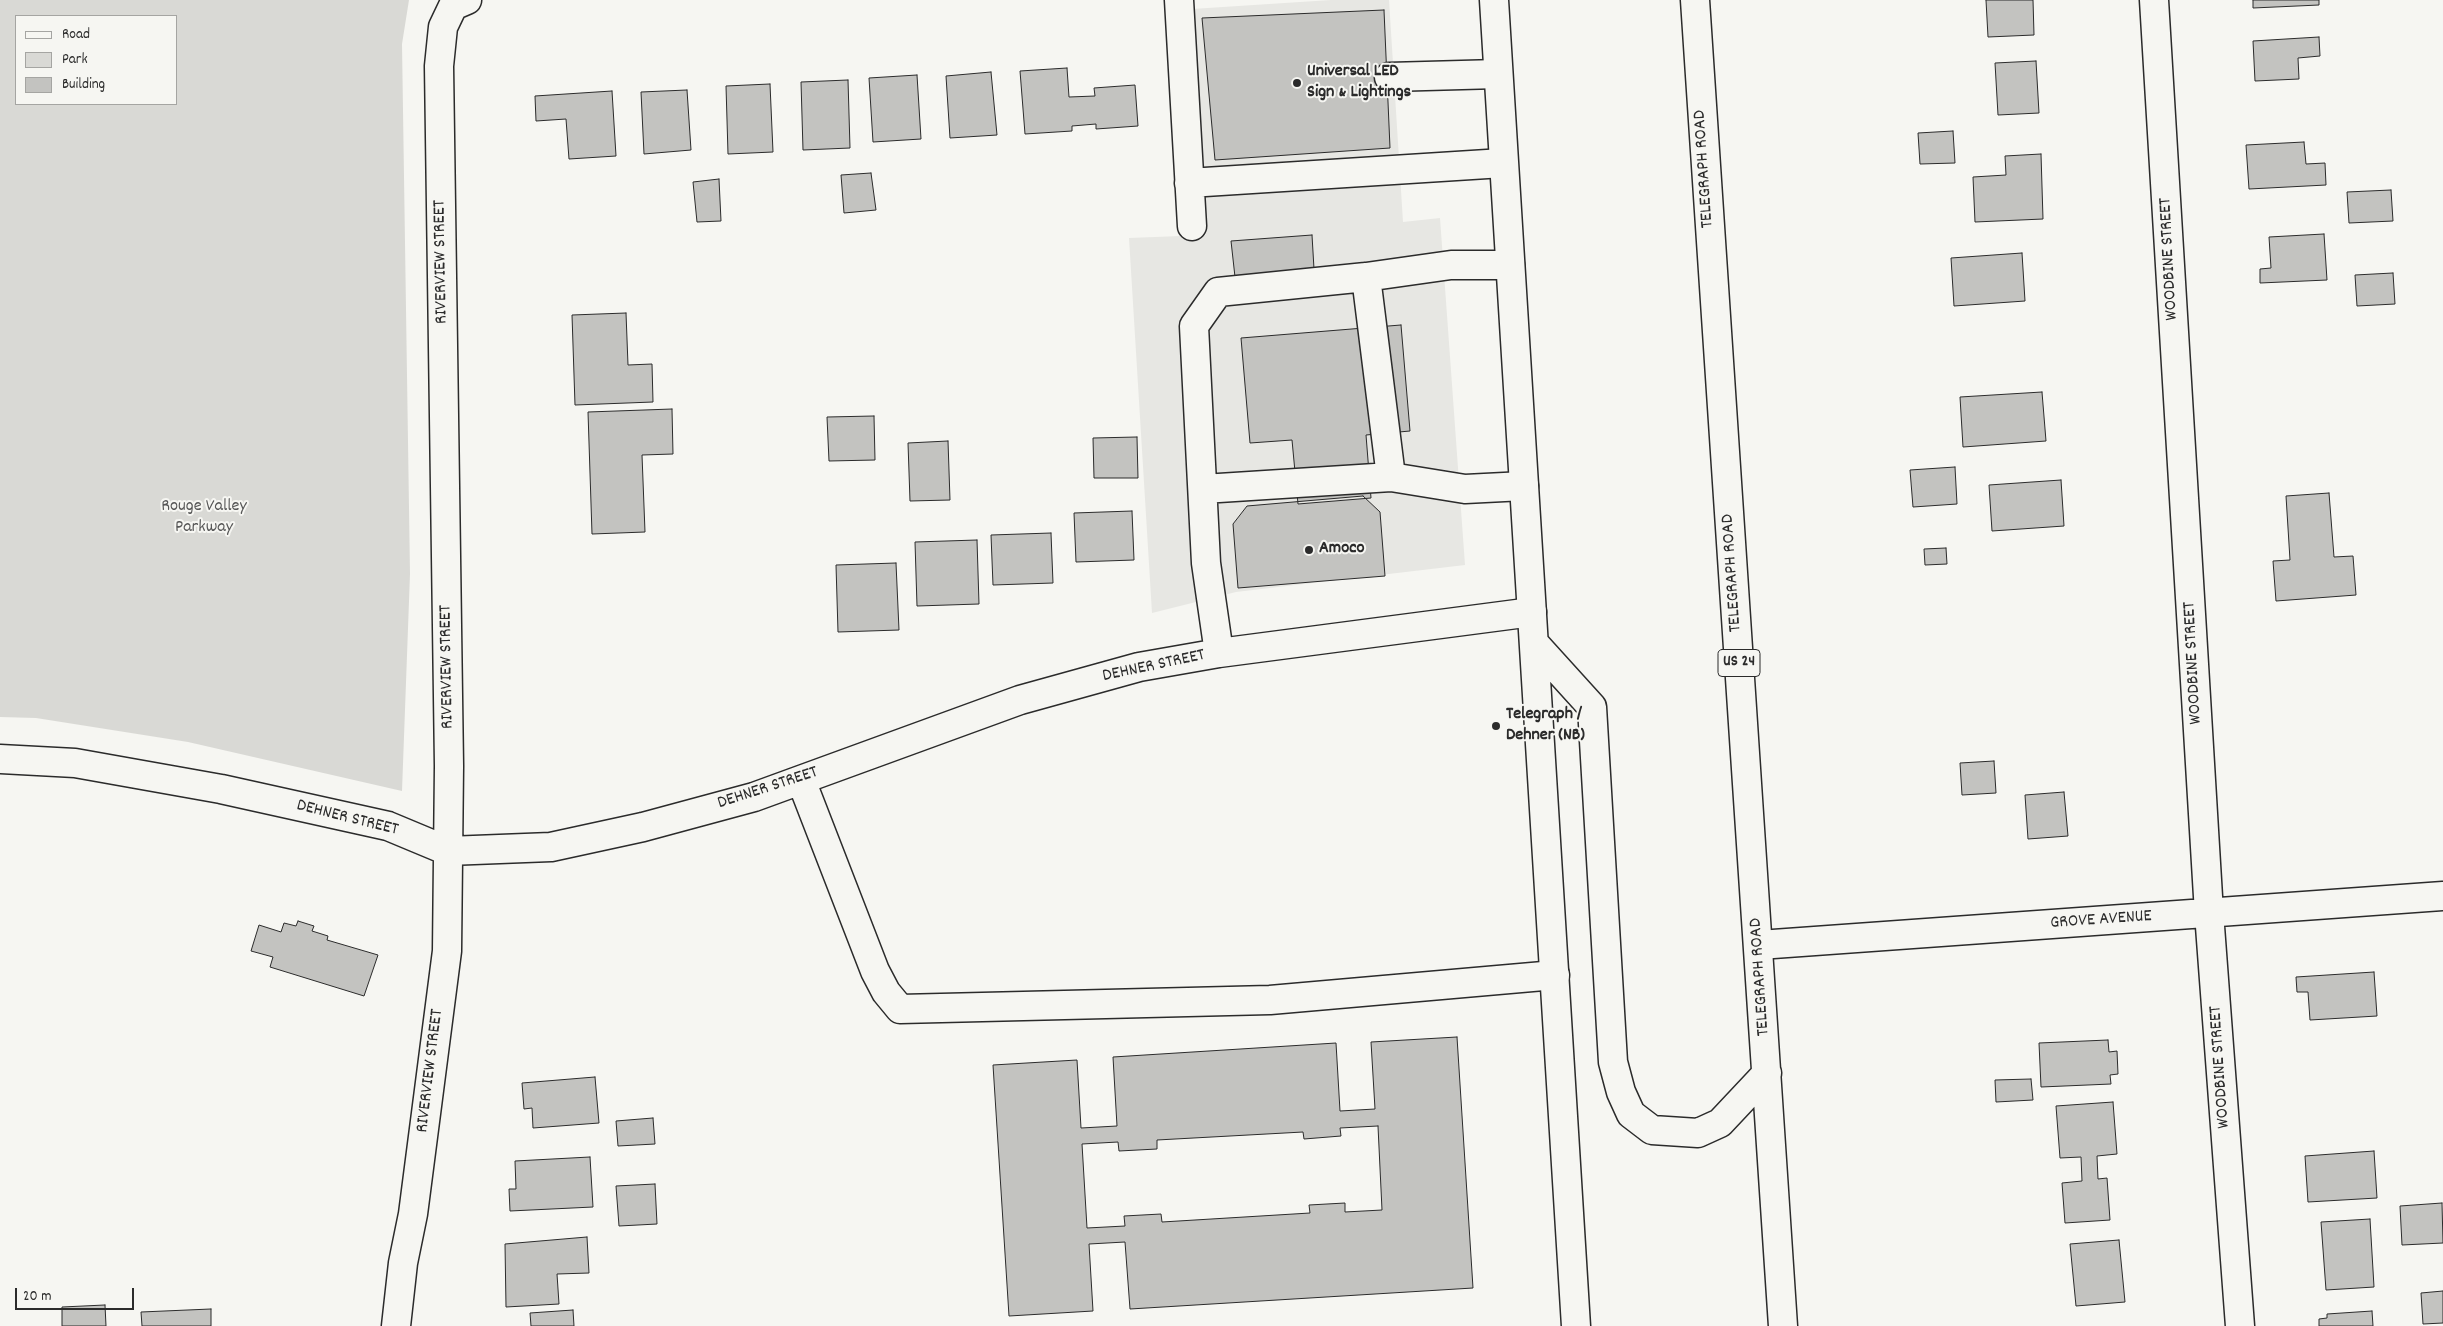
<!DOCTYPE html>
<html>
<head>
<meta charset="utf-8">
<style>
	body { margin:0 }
	#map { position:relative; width:2443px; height:1326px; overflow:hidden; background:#f6f6f2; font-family:Dekko,sans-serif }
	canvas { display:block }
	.legend { position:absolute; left:15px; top:15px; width:162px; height:90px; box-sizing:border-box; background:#f6f6f2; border:1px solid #a5a5a2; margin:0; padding:6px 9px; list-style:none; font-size:15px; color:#2b2b2b }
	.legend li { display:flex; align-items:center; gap:10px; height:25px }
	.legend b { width:25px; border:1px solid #a5a5a2 }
	.scale { position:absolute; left:15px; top:1288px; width:119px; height:22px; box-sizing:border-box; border:2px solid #2b2b2b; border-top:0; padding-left:6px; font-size:15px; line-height:18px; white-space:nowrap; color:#2b2b2b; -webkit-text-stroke:4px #f6f6f2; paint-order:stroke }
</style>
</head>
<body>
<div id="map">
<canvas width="2443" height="1326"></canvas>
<ul class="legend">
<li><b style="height:6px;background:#f6f6f2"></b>Road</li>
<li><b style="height:14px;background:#d9d9d5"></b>Park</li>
<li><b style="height:14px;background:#c3c3c0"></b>Building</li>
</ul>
<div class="scale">20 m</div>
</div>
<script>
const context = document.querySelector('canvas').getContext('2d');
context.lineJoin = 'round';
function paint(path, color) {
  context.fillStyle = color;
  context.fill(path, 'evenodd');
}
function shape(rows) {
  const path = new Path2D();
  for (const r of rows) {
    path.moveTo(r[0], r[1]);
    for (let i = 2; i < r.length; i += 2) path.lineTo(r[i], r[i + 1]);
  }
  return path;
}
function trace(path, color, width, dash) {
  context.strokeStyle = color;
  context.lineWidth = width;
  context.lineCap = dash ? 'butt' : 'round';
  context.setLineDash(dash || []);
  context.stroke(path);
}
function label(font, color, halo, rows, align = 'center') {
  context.font = font + ' Dekko,sans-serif';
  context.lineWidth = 4;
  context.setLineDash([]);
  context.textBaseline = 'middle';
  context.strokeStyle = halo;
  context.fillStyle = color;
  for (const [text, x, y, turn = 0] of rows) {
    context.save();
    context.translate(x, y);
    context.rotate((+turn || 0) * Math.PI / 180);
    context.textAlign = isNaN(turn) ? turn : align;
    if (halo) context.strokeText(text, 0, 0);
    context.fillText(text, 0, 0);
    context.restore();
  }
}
paint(shape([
	[1331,0,1389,0,1403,222,1440,218,1465,565,1236,592,1152,613,1129,238,1206,235,1192,9]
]), '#e7e7e3');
paint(shape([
	[0,0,409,0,402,44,410,574,402,791,188,742,36,718,0,717],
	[176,16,176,104,16,104,16,16]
]), '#d9d9d5');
const building = shape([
	[1986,0,2033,0,2034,35,1988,37,1986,0],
	[2253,0,2319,0,2319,5,2253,8,2253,0],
	[1384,10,1390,148,1215,160,1202,18,1384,10],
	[2319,37,2320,56,2298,58,2299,79,2255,81,2253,41,2319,37],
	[2036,61,2039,113,1998,115,1995,63,2036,61],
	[1067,68,1069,97,1095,96,1094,88,1135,85,1138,126,1096,129,1096,124,1072,126,1072,131,1025,134,1020,71,1067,68],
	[991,72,997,135,950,138,946,76,991,72],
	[917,75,921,139,873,142,869,78,917,75],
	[848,80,850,148,803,150,801,82,848,80],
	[770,84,773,152,728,154,726,86,770,84],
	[687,90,691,150,644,154,641,92,687,90],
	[612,91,616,156,569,159,566,119,536,121,535,96,612,91],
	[1953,131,1955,163,1920,164,1918,133,1953,131],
	[2304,142,2306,164,2325,163,2326,185,2249,189,2246,145,2304,142],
	[2041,154,2043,219,1975,222,1973,177,2006,175,2005,156,2041,154],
	[871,173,876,210,844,213,841,175,871,173],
	[719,179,721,221,697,222,693,182,719,179],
	[2391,190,2393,221,2349,223,2347,192,2391,190],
	[2324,234,2327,280,2260,283,2260,269,2271,268,2269,237,2324,234],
	[1312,235,1314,269,1235,277,1231,241,1312,235],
	[2022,253,2025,301,1954,306,1951,258,2022,253],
	[2393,273,2395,304,2357,306,2355,275,2393,273],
	[626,313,628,365,652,364,653,402,575,405,572,315,626,313],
	[1401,325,1410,431,1366,435,1371,498,1298,504,1292,440,1250,443,1241,338,1401,325],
	[2042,392,2046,441,1963,447,1960,397,2042,392],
	[672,409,673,454,642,455,645,532,592,534,588,412,672,409],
	[874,416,875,460,829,461,827,417,874,416],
	[1137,437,1138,478,1094,478,1093,438,1137,437],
	[948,441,950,500,910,501,908,443,948,441],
	[1955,467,1957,504,1913,507,1910,470,1955,467],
	[2061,480,2064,526,1992,531,1989,485,2061,480],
	[2329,493,2334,557,2353,556,2356,595,2276,601,2273,561,2290,560,2286,496,2329,493],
	[1363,496,1380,512,1385,576,1238,588,1233,524,1247,506,1363,496],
	[1132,511,1134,560,1076,562,1074,513,1132,511],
	[1051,533,1053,583,993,585,991,535,1051,533],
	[977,540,979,604,917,606,915,542,977,540],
	[1946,548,1947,564,1925,565,1924,549,1946,548],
	[896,563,899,630,838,632,836,565,896,563],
	[1994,761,1996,793,1962,795,1960,763,1994,761],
	[2064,792,2068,836,2028,839,2025,795,2064,792],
	[298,921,314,926,312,931,328,936,327,940,378,955,364,996,270,967,273,957,251,951,259,925,281,932,284,923,296,926,298,921],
	[2374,972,2377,1016,2310,1020,2308,992,2297,992,2296,977,2374,972],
	[1457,1037,1473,1288,1130,1309,1125,1242,1089,1244,1093,1311,1009,1316,993,1065,1077,1060,1081,1128,1117,1126,1113,1057,1336,1043,1340,1111,1375,1109,1371,1042,1457,1037],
	[1378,1126,1382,1210,1345,1212,1345,1203,1309,1205,1310,1213,1162,1222,1161,1214,1124,1216,1125,1226,1087,1228,1082,1144,1118,1142,1119,1151,1157,1149,1157,1140,1303,1132,1304,1139,1341,1136,1340,1128,1378,1126],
	[2108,1040,2109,1052,2117,1051,2118,1074,2110,1075,2111,1084,2041,1087,2039,1043,2108,1040],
	[595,1077,599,1123,533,1128,532,1108,524,1109,522,1083,595,1077],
	[2031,1079,2033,1100,1996,1102,1995,1080,2031,1079],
	[2113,1102,2117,1154,2097,1156,2098,1179,2107,1178,2110,1220,2065,1223,2062,1183,2082,1181,2081,1157,2060,1158,2056,1106,2113,1102],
	[653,1118,655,1144,618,1146,616,1121,653,1118],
	[2374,1151,2377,1198,2308,1202,2305,1156,2374,1151],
	[590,1157,593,1207,510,1211,509,1189,516,1189,515,1161,590,1157],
	[655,1184,657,1224,619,1226,616,1186,655,1184],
	[2442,1203,2443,1243,2402,1245,2400,1206,2442,1203],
	[2370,1219,2374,1287,2326,1290,2321,1222,2370,1219],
	[587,1237,589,1273,557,1274,559,1304,506,1307,505,1244,587,1237],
	[2119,1240,2125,1302,2076,1306,2070,1244,2119,1240],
	[2443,1291,2443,1323,2423,1324,2421,1293,2443,1291],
	[105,1305,106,1326,62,1326,62,1307,105,1305],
	[211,1309,211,1326,142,1326,141,1312,211,1309],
	[573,1310,574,1326,531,1326,530,1313,573,1310],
	[2372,1311,2373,1326,2319,1326,2319,1319,2327,1318,2327,1314,2372,1311]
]);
paint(building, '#c3c3c0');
trace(building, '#2b2b2b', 1);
const minor = shape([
	[1179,0,1192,226],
	[2154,0,2209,913,2240,1326],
	[1389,77,1498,74],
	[1189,183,1503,163],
	[1366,277,1391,477],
	[1203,489,1391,477,1465,489,1524,486],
	[1219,653,1206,563,1194,326,1218,292,1366,277,1451,265,1510,265],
	[0,759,75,763,221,789,388,826,448,851,551,847,643,827,754,797,1020,700,1139,667,1219,653,1532,612],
	[801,780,875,971,886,992,900,1009,1270,1000,1555,975],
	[1759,945,2443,896],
	[396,1326,403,1263,413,1214,447,951,449,766,439,66,443,27,453,6,467,0]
]);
const major = shape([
	[1494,0,1576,1326],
	[1695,0,1783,1326],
	[1534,643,1592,707,1613,1062,1621,1092,1631,1114,1652,1130,1698,1133,1720,1123,1767,1073]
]);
trace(minor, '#2b2b2b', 31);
trace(major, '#2b2b2b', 31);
trace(minor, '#f6f6f2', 28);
trace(major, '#f6f6f2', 28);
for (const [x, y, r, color] of [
	[1297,83,5,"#2b2b2b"],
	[1309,550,5,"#2b2b2b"],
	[1496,726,5,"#2b2b2b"]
]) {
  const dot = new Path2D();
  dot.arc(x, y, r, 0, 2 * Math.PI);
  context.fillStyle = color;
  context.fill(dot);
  trace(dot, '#f6f6f2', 2);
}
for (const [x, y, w] of [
	[1739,663,42]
]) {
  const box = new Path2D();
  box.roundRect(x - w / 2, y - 13.5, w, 27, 4);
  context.fillStyle = '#f6f6f2';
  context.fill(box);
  trace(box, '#2b2b2b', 1);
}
label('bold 16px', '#2b2b2b', null, [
	["US 24",1739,663]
]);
label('bold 18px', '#2b2b2b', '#f6f6f2', [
	["Universal LED",1307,73],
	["Sign & Lightings",1307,94],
	["Amoco",1319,550],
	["Telegraph /",1506,716],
	["Dehner (NB)",1506,737]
], 'left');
label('18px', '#2b2b2b', '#f6f6f2', [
	["TELEGRAPH ROAD",1705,169,-94],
	["WOODBINE STREET",2170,259,-93],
	["RIVERVIEW STREET",442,262,-91],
	["TELEGRAPH ROAD",1733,573,-94],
	["WOODBINE STREET",2194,663,-93],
	["RIVERVIEW STREET",448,667,-91],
	["DEHNER STREET",1154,667,-12],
	["DEHNER STREET",768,789,-18],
	["DEHNER STREET",347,819,14],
	["GROVE AVENUE",2101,921,-4],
	["TELEGRAPH ROAD",1761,977,-94],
	["WOODBINE STREET",2221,1067,-94],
	["RIVERVIEW STREET",431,1071,-83]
]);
label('18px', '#565656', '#f6f6f2', [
	["Rouge Valley",204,508],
	["Parkway",204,529]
]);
</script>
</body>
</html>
